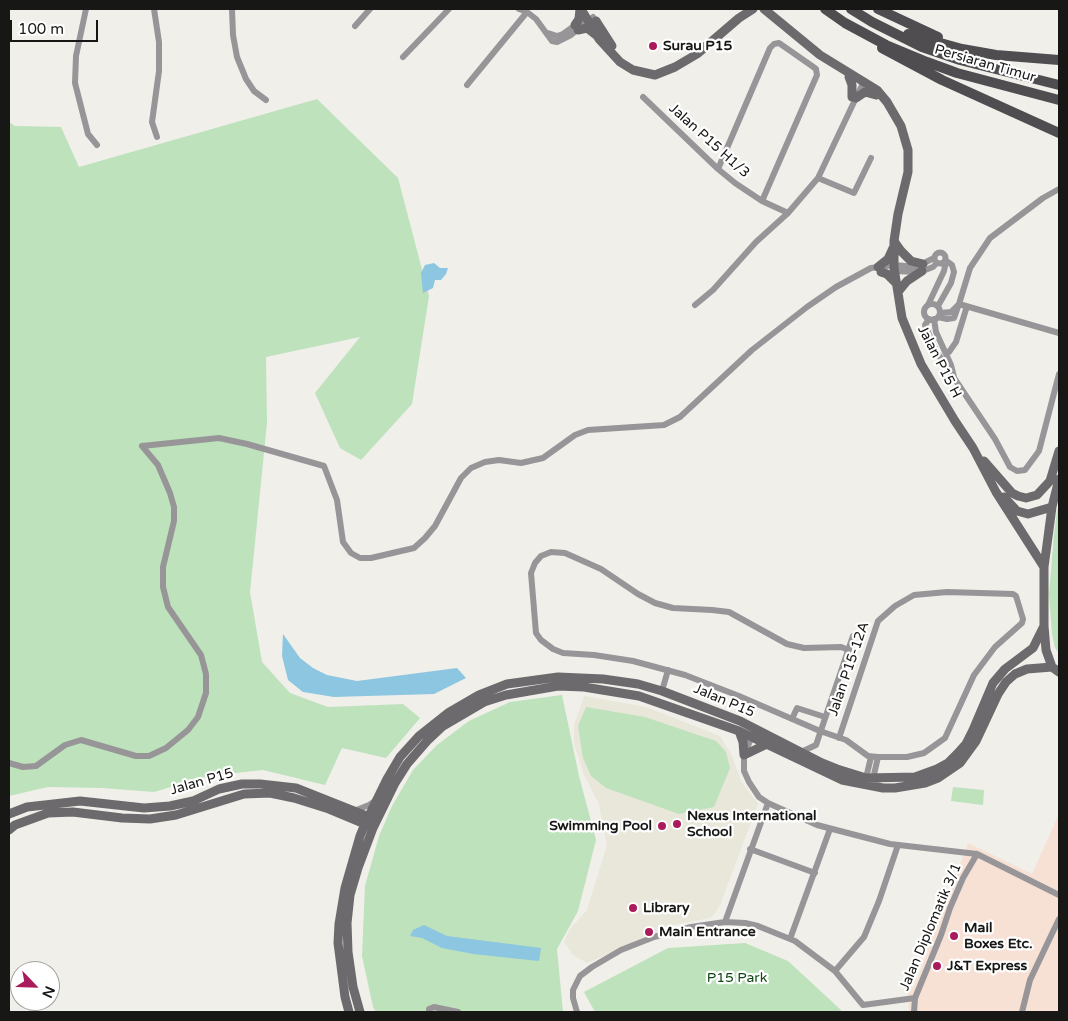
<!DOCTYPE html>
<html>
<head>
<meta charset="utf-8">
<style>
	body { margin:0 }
	#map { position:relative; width:1068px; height:1021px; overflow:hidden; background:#f0efea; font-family:"Varela Round",sans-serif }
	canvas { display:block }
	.frame { position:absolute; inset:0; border:10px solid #171715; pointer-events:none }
	.north { position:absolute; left:10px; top:961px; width:50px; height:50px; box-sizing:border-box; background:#fff; border:1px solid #a2a2a1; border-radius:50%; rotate:114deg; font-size:14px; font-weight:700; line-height:20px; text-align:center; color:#171715 }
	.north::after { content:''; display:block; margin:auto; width:18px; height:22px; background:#a91b5a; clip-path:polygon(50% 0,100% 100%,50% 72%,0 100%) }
	.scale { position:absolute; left:10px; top:20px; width:88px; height:22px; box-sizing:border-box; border:2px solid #171715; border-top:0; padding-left:6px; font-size:15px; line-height:18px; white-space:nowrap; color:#171715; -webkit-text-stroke:4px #fff; paint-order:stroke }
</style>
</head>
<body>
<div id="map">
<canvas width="1068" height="1021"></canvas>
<div class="frame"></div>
<div class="north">N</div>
<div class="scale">100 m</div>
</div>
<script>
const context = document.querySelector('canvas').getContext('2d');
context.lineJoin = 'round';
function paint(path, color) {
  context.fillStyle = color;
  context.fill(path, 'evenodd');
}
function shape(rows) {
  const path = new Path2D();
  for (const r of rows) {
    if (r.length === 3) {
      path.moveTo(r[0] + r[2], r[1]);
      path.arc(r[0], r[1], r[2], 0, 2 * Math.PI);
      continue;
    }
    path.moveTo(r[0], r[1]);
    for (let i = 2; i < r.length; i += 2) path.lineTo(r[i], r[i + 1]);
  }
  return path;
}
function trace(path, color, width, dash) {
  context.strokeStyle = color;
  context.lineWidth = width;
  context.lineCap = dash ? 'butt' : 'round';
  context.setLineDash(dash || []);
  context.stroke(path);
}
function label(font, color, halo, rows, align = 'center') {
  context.font = font + ' "Varela Round",sans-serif';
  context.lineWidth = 4.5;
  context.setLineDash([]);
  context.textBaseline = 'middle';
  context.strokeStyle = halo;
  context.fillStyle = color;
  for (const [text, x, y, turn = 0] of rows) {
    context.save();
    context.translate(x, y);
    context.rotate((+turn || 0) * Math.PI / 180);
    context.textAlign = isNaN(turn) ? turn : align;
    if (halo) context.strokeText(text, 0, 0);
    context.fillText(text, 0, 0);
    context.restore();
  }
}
paint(shape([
	[1059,814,1059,1012,909,1012,908,993,915,985,968,843,1032,874]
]), '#f7e0d4');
paint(shape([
	[584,696,646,707,720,736,732,756,741,781,758,804,720,905,716,912,710,918,673,925,669,928,659,924,661,931,587,963,573,955,564,942,570,929,587,910,607,845,599,804,584,775,574,744,574,725]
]), '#e9e7da');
paint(shape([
	[317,99,398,178,429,296,412,404,361,460,340,448,315,393,360,337,266,357,267,423,250,592,262,662,290,693,328,707,403,704,420,718,386,758,342,748,325,785,263,770,208,776,154,792,102,788,48,787,9,796,9,122,15,126,61,127,79,167],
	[1059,507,1059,653,1055,648,1052,634,1049,594,1054,535,1057,510],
	[562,695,579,776,596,840,578,911,557,949,563,1012,376,1012,373,1007,362,956,365,886,379,836,392,806,413,770,437,745,469,721,510,702],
	[586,707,645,717,716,741,726,752,730,768,714,807,679,814,606,788,591,776,583,758,578,726],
	[953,787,984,790,983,805,951,801],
	[745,943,788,961,841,1010,841,1012,595,1012,584,992,668,948]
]), '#bde2bc');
paint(shape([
	[434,263,440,268,448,268,446,274,441,280,435,280,433,288,423,293,421,273,425,265],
	[283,634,300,658,313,668,327,675,357,681,457,668,466,678,434,694,334,697,303,692,288,680,282,656],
	[424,925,447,936,541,948,539,961,473,954,442,948,422,938,410,936,413,930]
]), '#8cc6e1');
trace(shape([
	[86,9,76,56,75,83,88,134,97,145],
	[154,9,159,42,159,71,152,122,157,137],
	[232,9,233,35,237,57,246,79,254,91,266,100],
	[519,9,527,12,536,19,552,41,557,42,571,35,593,17],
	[355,26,370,9],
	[548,33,557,36,563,34,577,24],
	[403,57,449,9],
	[467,85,527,12],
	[643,97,718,169,735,183,762,201,788,213],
	[718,169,770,48,774,44,779,43,812,66,816,69,817,75,762,201],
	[818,178,854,193,871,158],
	[940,258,5.5],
	[893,271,920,272,933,267,937,263],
	[932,312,8],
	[695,305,713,290,756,242,788,213,818,178,864,81],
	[928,305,944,271,945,266,942,263],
	[938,306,951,283,954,272,952,265,945,260],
	[940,313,951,312,959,304,970,268,990,238,1043,198,1059,189],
	[938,317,947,319,954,318,959,304,1059,333],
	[929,319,925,325,936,351,995,439,1010,467,1017,471,1025,470,1039,451,1059,374],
	[934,319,936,332,951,365,954,377],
	[945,352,949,352,956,342,967,306],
	[142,446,219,438,247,444,324,466,337,500,343,542,351,553,360,558,371,558,414,548,425,538,435,526,461,478,471,468,485,462,499,460,521,463,543,458,575,435,588,430,664,425,680,417,752,350,807,307,836,287,871,268,894,265,916,267,934,258],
	[662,691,668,670],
	[792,719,797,708,825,717],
	[753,734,744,755,744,771,749,782,759,797,768,803,817,825,890,844,977,854,1059,895],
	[839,738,878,621,895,606,914,595,947,592,1013,594,1016,596,1023,619,1022,623,995,647,974,675,945,738,924,753,907,757,878,757,868,756,846,740,820,731,739,696,685,675,633,661,594,655,563,653,553,649,541,640,536,633,531,573,535,563,541,556,551,552,565,553,601,569,638,594,655,603,673,608,712,610,729,612,787,644,804,648,841,647,849,650],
	[801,752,816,745,853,636],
	[9,763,23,767,36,766,65,745,81,740,136,756,149,756,166,748,188,730,198,717,206,693,206,674,201,655,168,607,163,587,163,567,174,521,174,507,170,493,158,465,142,446],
	[866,778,871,757],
	[873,779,878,757],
	[354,811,369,805,375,801],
	[750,849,815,873],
	[725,922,768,803],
	[790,939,830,829],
	[835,971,864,937,879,901,898,845],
	[429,1012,429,1009,434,1007,458,1012],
	[577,1012,573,998,573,990,580,976,592,967,621,950,654,937,691,927,725,922,745,923,758,926,795,941,835,971,863,1005,915,998],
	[914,1012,915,998,941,935,950,908,963,878,977,854],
	[1022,1012,1030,980,1059,919]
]), '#979597', 6);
trace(shape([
	[581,9,599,39,620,62,633,70,655,75,675,67,697,54,739,18,753,9],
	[764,9,820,55,877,90,887,102,901,126,908,150,908,172,898,214,894,241,894,268,902,318,921,364,955,421,973,448,996,492,1044,567],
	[596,21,612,46],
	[575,25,579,19,580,9],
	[578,30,587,28,596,35],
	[849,77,852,85,852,97],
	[856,98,865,92,876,95],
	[894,241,901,251,911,261,923,264],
	[878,267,888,259,893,248],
	[881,272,887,274,897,284],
	[898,292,907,281,922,271],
	[984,461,1012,493,1018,496,1026,498,1037,495,1050,481,1059,451],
	[1059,479,1052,507,1044,567,1044,626,1046,650,1052,667,1059,672],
	[1004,497,1017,511,1028,514,1052,507],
	[739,731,743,742,744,755,767,744],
	[9,814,27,807,80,801,144,808,170,806,193,801,219,789,242,784,260,784,296,788,374,819],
	[373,828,365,824,387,779,400,757,419,736,448,713,479,695,507,684,558,677,603,679,638,684,662,691,740,721,822,763,837,769,866,778,915,777,937,769,948,763,957,754,966,744,973,730,993,683,1005,669,1033,648,1044,626],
	[9,830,15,825,48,813,73,812,122,818,150,819,176,815,244,794,270,793,294,798,329,809,365,824,360,836,345,888,339,924,338,943,341,966,345,997,349,1012],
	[360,1012,353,987,348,952,347,923,350,895,358,868,373,828,395,783,407,764,427,741,443,726,484,702,506,695,558,686,584,687,639,696,739,731,842,780,883,788,895,788,925,783,938,778,960,763,976,741,998,694,1006,682,1015,674,1027,669,1052,667]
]), '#6d6a6d', 9);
trace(shape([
	[825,9,845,23,886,45,927,62,957,73,1059,100],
	[851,9,872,22,922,47,960,60,1059,85],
	[878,9,938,37],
	[908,34,962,49,996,55,1059,60],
	[882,48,942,80,1059,133]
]), '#504d50', 10);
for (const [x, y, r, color] of [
	[653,46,5,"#a91b5a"],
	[677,824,5,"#a91b5a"],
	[662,826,5,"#a91b5a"],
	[633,908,5,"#a91b5a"],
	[649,932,5,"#a91b5a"],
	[954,936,5,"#a91b5a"],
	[937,966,5,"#a91b5a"]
]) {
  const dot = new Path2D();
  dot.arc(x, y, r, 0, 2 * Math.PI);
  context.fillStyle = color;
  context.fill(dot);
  trace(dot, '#fff', 2);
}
label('bold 14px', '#171715', '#fff', [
	["Surau P15",663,46],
	["Nexus International",687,816],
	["School",687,832],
	["Swimming Pool",652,826,"right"],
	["Library",643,908],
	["Mail",964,928],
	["Boxes Etc.",964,944],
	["Main Entrance",659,932],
	["J&T Express",947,966]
], 'left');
label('14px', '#171715', '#fff', [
	["Persiaran Timur",985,64,16],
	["Jalan P15 H1/3",709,141,42],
	["Jalan P15 H",939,362,63],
	["Jalan P15-12A",849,669,-71],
	["Jalan P15",724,701,23],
	["Jalan P15",202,782,-16],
	["Jalan Diplomatik 3/1",931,927,-67]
]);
label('14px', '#0f4914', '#fff', [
	["P15 Park",737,978]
]);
</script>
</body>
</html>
